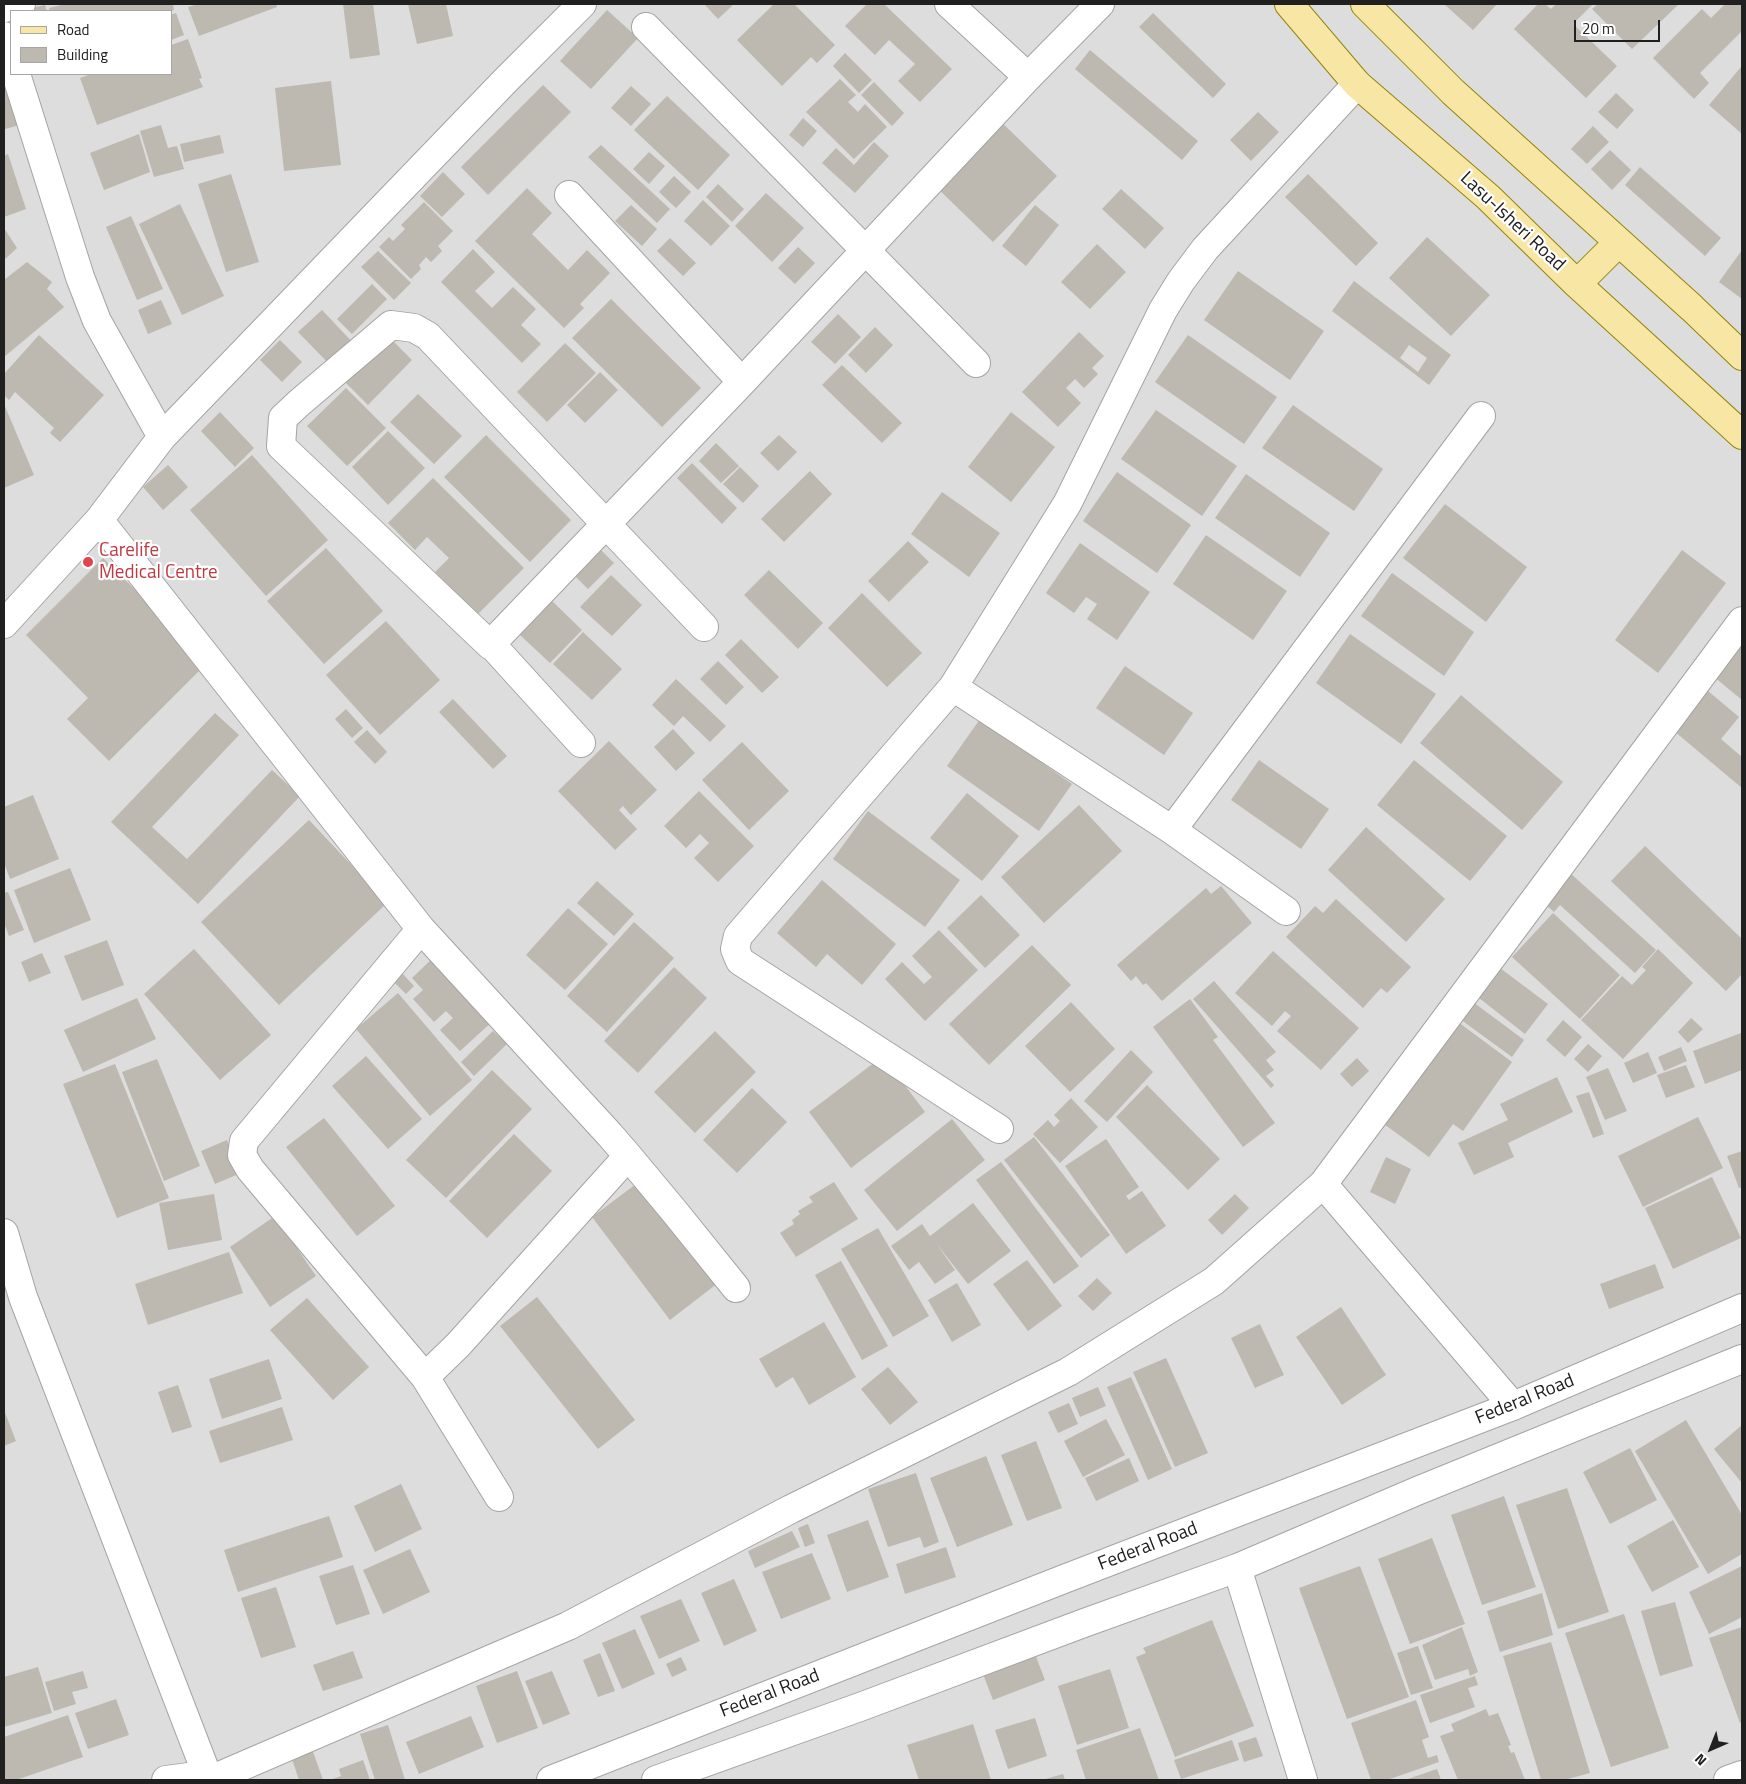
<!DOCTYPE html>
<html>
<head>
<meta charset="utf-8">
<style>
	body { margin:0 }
	#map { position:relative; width:1746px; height:1784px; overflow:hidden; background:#f0efe6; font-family:"Titillium Web",sans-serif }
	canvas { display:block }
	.frame { position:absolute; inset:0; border:5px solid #202020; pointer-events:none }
	.legend { position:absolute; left:10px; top:10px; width:162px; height:65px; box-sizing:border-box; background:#fff; border:1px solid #a6a6a6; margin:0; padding:6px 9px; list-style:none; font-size:15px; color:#202020 }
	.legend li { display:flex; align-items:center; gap:10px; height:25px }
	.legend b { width:25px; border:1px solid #a6a6a6 }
	.north { position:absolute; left:1686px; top:1724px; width:50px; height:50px; -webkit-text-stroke:4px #fff; paint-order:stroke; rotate:224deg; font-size:14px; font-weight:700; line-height:20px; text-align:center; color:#202020 }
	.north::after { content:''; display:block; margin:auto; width:18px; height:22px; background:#202020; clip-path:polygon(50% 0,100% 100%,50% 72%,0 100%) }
	.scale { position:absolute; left:1574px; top:20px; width:86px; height:22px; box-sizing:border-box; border:2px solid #202020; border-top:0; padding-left:6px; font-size:15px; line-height:18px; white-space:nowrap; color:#202020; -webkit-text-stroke:4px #fff; paint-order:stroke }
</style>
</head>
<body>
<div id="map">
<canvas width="1746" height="1784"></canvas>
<div class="frame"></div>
<ul class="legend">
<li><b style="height:6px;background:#f7e6a4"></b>Road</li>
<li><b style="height:14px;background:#bdb8b0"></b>Building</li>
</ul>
<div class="north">N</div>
<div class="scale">20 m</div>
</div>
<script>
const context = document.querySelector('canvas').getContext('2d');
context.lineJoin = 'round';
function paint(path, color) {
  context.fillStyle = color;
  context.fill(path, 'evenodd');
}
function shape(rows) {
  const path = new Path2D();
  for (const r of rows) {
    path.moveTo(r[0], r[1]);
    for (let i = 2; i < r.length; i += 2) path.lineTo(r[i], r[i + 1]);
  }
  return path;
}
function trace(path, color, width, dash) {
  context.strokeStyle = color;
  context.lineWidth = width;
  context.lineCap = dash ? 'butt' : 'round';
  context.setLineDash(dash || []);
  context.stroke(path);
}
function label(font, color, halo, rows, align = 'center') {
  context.font = font + ' "Titillium Web",sans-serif';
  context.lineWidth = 4.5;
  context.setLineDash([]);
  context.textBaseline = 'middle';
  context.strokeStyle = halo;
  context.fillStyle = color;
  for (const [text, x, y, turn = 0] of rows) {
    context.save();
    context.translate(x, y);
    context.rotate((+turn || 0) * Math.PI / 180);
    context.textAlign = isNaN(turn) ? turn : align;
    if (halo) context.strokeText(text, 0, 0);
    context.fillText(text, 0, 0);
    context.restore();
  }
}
paint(shape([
	[4,4,1742,4,1742,1780,4,1780],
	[11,11,171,11,171,74,11,74]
]), '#dedddd');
paint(shape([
	[65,4,173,4,174,10,169,11,50,11,49,8],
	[198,4,276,4,277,7,199,36,188,7],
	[343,4,373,4,380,55,350,59],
	[408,4,446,4,453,36,417,44],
	[704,4,734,4,718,19],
	[774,4,794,4,835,45,817,63,811,57,782,86,737,40],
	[867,4,884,4,952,69,920,102,898,81,915,64,889,40,875,55,845,26],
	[1447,4,1497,4,1473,30,1445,5],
	[1538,4,1545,4,1551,9,1556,4,1593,4,1573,24,1617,66,1586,98,1514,29],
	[1598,4,1679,4,1632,49,1592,9],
	[1725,4,1742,4,1742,31,1700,73,1709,83,1694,99,1653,58,1702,9,1711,18],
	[45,5,47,11,25,11,24,10],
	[607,10,638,38,591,89,560,61],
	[176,13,184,35,171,40,171,15],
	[1153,13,1226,84,1213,98,1139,27],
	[188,39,202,78,199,79,203,87,97,125,80,78,91,74,171,74,171,45],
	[1090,50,1198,141,1182,160,1075,69],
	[845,53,872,80,859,93,833,66],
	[1741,67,1742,69,1742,134,1709,105],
	[4,76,27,123,5,129,4,125],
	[840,79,856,95,848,102,858,112,865,104,887,127,854,159,806,112],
	[331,81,341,165,284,171,275,88],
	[874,82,904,113,892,126,861,95],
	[543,85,571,112,488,195,461,167],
	[631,86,651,104,631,126,611,108],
	[1616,93,1634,110,1617,129,1598,112],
	[667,96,730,155,698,190,634,130],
	[1258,112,1279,132,1251,161,1230,140],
	[996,117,1057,176,993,242,932,183],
	[803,118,817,131,803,147,789,135],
	[161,125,168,148,177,146,184,169,154,177,140,131],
	[1593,126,1609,142,1587,164,1571,149],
	[139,134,150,172,104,190,90,153],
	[220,135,224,153,184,162,180,144],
	[874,142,889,156,855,193,822,163,836,148,854,165],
	[601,145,670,209,657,223,588,157],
	[1610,150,1631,170,1612,190,1591,169],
	[649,152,665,166,649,184,633,169],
	[8,154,26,209,4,217,4,156],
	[1640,167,1721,238,1705,256,1625,185],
	[443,172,465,194,442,217,420,196],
	[231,174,259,262,226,272,198,184],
	[1308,174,1378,243,1356,266,1285,197],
	[674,176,691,192,676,208,659,192],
	[718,184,744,209,732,222,706,197],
	[527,188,552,213,532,234,568,270,587,250,610,273,580,304,584,308,564,328,475,241],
	[1121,189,1164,228,1145,249,1102,209],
	[766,193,804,228,772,262,735,226],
	[703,200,730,226,711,246,684,221],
	[424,202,453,231,438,246,442,251,431,262,426,257,419,265,421,269,411,279,379,247,389,237,393,241,405,229,401,225],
	[180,204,224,296,182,315,139,224],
	[631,205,657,229,642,246,615,221],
	[1035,205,1059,225,1026,266,1002,246],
	[131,216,163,289,137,300,106,227],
	[4,228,17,248,4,260],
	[1427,237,1490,295,1451,336,1389,278],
	[670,238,696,263,683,276,657,251],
	[1097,244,1126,272,1090,309,1061,282],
	[798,247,815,263,795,284,778,268],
	[473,249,495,272,475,291,492,308,513,287,536,309,521,325,541,344,522,363,441,282],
	[1742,250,1742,299,1719,282],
	[378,251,411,283,394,300,361,267],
	[27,262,52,282,47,289,64,307,4,357,4,280],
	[1238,271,1324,331,1290,380,1204,320],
	[1354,281,1451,355,1429,385,1332,311],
	[1409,345,1427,358,1418,372,1400,358],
	[372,284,387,299,352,334,337,319],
	[611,299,701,388,662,427,572,338],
	[161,300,172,324,148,334,138,310],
	[322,310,356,346,333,368,298,332],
	[838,314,861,337,835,364,811,342],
	[875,327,893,345,866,373,848,355],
	[1079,332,1104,356,1092,368,1098,374,1084,388,1075,379,1066,388,1081,403,1058,427,1022,392],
	[39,335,104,395,60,442,50,433,54,428,15,392,9,400,4,395,4,374],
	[1188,335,1277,397,1244,444,1155,382],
	[391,339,412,360,368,405,339,376],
	[280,340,302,362,282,382,260,360],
	[565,343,596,373,547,422,517,392],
	[842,365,902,423,882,443,822,385],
	[600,372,618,390,585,423,567,405],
	[346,388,386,428,347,466,307,426],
	[418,394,462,436,434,464,390,422],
	[4,404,34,475,4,488],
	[1293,405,1383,469,1354,511,1262,448],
	[1156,410,1237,466,1202,516,1121,459],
	[220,412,254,448,235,467,201,431],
	[1011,412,1055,447,1011,502,968,467],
	[388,431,425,468,388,505,352,467],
	[486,435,571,520,530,562,444,477],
	[779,435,797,452,778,471,760,453],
	[716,443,739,466,721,483,699,461],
	[252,455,328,540,266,596,190,510],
	[692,463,737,508,722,524,677,478],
	[168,465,188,487,163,510,143,487],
	[740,467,759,486,743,503,723,484],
	[810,471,832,494,784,542,761,519],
	[1117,472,1191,525,1157,573,1083,521],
	[1246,474,1330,533,1300,577,1215,518],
	[433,478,524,568,478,614,435,572,449,558,427,537,415,550,388,523],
	[942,492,1000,533,969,577,911,534],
	[1445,504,1527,567,1486,622,1403,558],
	[1206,535,1287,591,1253,640,1173,584],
	[908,541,929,562,889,602,868,581],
	[1080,543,1150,592,1117,640,1087,619,1097,604,1086,597,1074,613,1046,593],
	[326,548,383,611,324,664,267,601],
	[600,549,614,563,588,589,575,576],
	[1682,550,1726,583,1658,673,1615,640],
	[103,558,208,662,109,761,67,719,88,698,26,635],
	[769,570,823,623,798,649,744,595],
	[1392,573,1474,632,1444,676,1361,616],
	[611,575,642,605,612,636,580,607],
	[862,593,922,653,887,687,828,628],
	[551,600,582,630,550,663,519,634],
	[386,621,440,680,380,735,326,675],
	[583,632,622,669,592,700,553,664],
	[1350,634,1436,694,1401,744,1316,683],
	[741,639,779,677,762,693,725,655],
	[1742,640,1742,700,1713,676],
	[718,661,744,687,726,705,700,679],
	[1125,666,1193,713,1164,755,1096,708],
	[676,679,726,726,710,742,683,716,674,726,652,705],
	[1708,691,1739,717,1721,739,1742,757,1742,788,1674,731],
	[1461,695,1563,782,1522,830,1420,743],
	[453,699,507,756,493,769,439,712],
	[346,709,363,728,352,738,335,719],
	[215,713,239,735,152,827,187,859,272,770,300,796,198,904,111,822],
	[980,719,1072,784,1039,831,947,766],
	[673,729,695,753,676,771,654,747],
	[367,730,387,752,375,764,354,742],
	[609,741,657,790,631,815,623,806,619,810,637,829,615,850,558,791],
	[742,742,789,791,749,830,702,780],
	[1259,760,1329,809,1301,849,1231,800],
	[1414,760,1507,836,1470,881,1377,805],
	[699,791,754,846,718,882,694,858,709,843,700,834,686,848,664,826],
	[967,793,1019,836,982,881,930,838],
	[33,795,59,859,10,879,4,863,4,807],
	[1079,805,1122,851,1044,923,1001,877],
	[868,811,960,880,925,927,833,859],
	[309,820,387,903,279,1005,201,922],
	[1366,827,1445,899,1406,942,1328,870],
	[1645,846,1742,939,1742,974,1726,991,1611,881],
	[70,868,91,920,34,943,14,890],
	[1570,873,1656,950,1635,973,1560,905,1554,912,1544,903],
	[822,880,896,944,862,985,827,954,816,967,777,933],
	[597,881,634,914,614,936,577,903],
	[1221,886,1252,923,1162,1001,1146,983,1143,985,1136,976,1131,981,1117,965,1206,888,1211,894],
	[8,892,24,930,9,936,4,923,4,893],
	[981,895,1020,935,985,968,947,928],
	[1336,899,1411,967,1387,993,1381,988,1363,1008,1286,937,1315,906,1323,913],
	[568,908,608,944,565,990,526,955],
	[1553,913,1620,975,1580,1019,1512,957],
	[634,922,674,958,607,1032,567,996],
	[939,930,978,970,925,1021,885,979,902,962,924,984,932,977,912,956],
	[107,940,124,985,82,1001,64,956],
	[1032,945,1071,985,989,1065,949,1024],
	[194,949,271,1035,220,1080,144,994],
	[1658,949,1693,983,1623,1059,1581,1020,1622,976,1632,985,1646,970,1642,967],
	[1273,951,1359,1028,1321,1070,1277,1031,1291,1016,1285,1011,1272,1026,1235,993],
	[42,953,51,973,29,982,21,962],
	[434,957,494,1020,460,1051,440,1030,453,1018,446,1011,434,1022,413,999,423,990,412,978],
	[1496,965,1548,1004,1525,1034,1474,994],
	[674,967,707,998,638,1073,604,1041],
	[400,971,414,986,406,994,391,979],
	[1214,981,1276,1052,1266,1060,1274,1070,1266,1076,1274,1085,1271,1088,1193,999],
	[398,993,472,1080,430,1116,356,1029],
	[137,998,156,1039,83,1072,64,1030],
	[1190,999,1218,1037,1213,1040,1275,1123,1243,1147,1153,1027],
	[1071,1002,1115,1049,1070,1092,1025,1046],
	[1473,1002,1524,1040,1512,1057,1460,1019],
	[1691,1018,1703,1029,1688,1043,1678,1032],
	[1563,1020,1582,1037,1565,1057,1546,1040],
	[1458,1022,1512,1062,1463,1131,1453,1124,1429,1157,1384,1124],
	[493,1031,507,1044,474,1076,461,1062],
	[715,1031,756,1072,695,1133,654,1092],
	[1741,1033,1742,1070,1705,1084,1693,1051],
	[1588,1044,1602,1056,1588,1072,1574,1059],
	[1681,1047,1687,1061,1664,1071,1658,1057],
	[1131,1050,1153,1072,1107,1122,1084,1101],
	[1648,1052,1657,1073,1633,1083,1624,1063],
	[366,1056,422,1119,388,1149,332,1086],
	[883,1056,925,1112,851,1168,809,1112],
	[1357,1058,1369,1071,1352,1087,1340,1074],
	[157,1059,200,1166,164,1181,122,1072],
	[115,1064,169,1198,117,1218,63,1084],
	[1686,1065,1695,1087,1666,1098,1657,1075],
	[1608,1068,1627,1111,1605,1120,1586,1077],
	[492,1070,532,1109,446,1198,406,1160],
	[1557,1077,1573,1112,1508,1143,1514,1157,1474,1175,1458,1143,1508,1120,1500,1104],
	[1147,1085,1220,1159,1188,1190,1116,1117],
	[752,1088,787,1122,737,1173,703,1140],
	[1589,1092,1604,1134,1593,1138,1576,1096],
	[1071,1098,1098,1127,1060,1163,1033,1134,1048,1120,1054,1127,1060,1121,1054,1115],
	[1698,1117,1723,1168,1643,1207,1618,1156],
	[324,1118,395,1206,357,1236,286,1147],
	[952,1119,985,1160,897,1231,864,1190],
	[514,1134,552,1171,487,1238,449,1201],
	[1034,1137,1110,1235,1081,1258,1004,1160],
	[1106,1139,1139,1187,1126,1196,1129,1200,1142,1191,1166,1226,1126,1254,1065,1166],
	[227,1140,241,1173,215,1184,201,1151],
	[1742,1151,1742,1187,1739,1188,1727,1156],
	[1386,1157,1411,1169,1395,1204,1370,1192],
	[1001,1162,1079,1266,1054,1284,976,1180],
	[1712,1177,1741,1238,1673,1269,1645,1208],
	[640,1181,718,1283,670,1320,592,1217],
	[834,1182,858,1219,796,1257,780,1233,794,1224,792,1220,800,1214,798,1211,813,1202,809,1197],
	[214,1194,222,1240,168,1250,159,1203],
	[1235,1194,1249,1208,1222,1235,1208,1220],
	[973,1203,1011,1251,968,1284,936,1243,955,1270,935,1284,919,1262,909,1270,891,1246,922,1224,930,1236],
	[275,1216,316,1276,270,1307,230,1247],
	[878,1228,929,1316,893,1337,841,1249],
	[229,1252,243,1293,148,1325,135,1284],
	[1027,1260,1062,1306,1028,1331,993,1284],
	[841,1261,888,1346,862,1360,815,1275],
	[1655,1264,1664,1288,1609,1309,1600,1284],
	[1097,1278,1112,1293,1093,1311,1078,1296],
	[957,1283,981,1325,952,1342,928,1300],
	[537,1297,635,1420,598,1449,500,1326],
	[307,1298,369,1367,333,1400,270,1330],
	[1341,1307,1386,1375,1342,1405,1296,1337],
	[824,1322,856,1377,809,1405,793,1377,776,1388,759,1359],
	[1260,1324,1284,1375,1255,1388,1231,1338],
	[1166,1358,1208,1453,1175,1467,1133,1372],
	[269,1359,282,1399,222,1419,209,1379],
	[888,1367,918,1402,890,1425,861,1389],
	[1131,1377,1172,1469,1148,1480,1107,1387],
	[178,1385,192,1427,172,1433,158,1392],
	[1098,1387,1106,1406,1080,1417,1072,1398],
	[1069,1403,1078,1424,1058,1433,1048,1412],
	[282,1407,293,1440,220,1463,209,1431],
	[4,1410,16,1441,4,1446],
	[1106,1419,1125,1455,1083,1477,1064,1441],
	[1686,1420,1742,1515,1742,1554,1708,1574,1635,1451],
	[1742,1425,1742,1483,1714,1449],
	[1036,1441,1062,1508,1027,1521,1001,1455],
	[1630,1448,1657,1500,1610,1524,1583,1472],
	[986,1456,1013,1525,957,1547,930,1478],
	[1129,1458,1139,1481,1096,1501,1085,1478],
	[916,1473,939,1542,924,1548,920,1537,888,1547,868,1489],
	[401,1484,422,1529,375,1552,354,1506],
	[1567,1488,1609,1612,1558,1629,1516,1505],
	[1504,1496,1536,1587,1482,1605,1451,1515],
	[329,1516,343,1557,238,1592,224,1550],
	[868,1520,889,1577,847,1592,827,1535],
	[1673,1520,1699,1567,1652,1592,1627,1546],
	[808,1524,815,1543,805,1547,798,1528],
	[792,1531,800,1547,755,1568,748,1551],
	[1432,1538,1465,1624,1410,1644,1378,1559],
	[946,1547,956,1577,905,1594,896,1564],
	[410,1549,430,1592,383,1614,363,1570],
	[812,1553,831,1599,781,1619,762,1572],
	[353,1565,370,1614,336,1625,319,1576],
	[1360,1566,1409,1697,1347,1719,1299,1588],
	[1742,1566,1742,1617,1709,1634,1689,1592],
	[734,1579,757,1631,724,1646,701,1593],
	[276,1587,296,1647,261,1658,241,1598],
	[1542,1593,1553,1635,1500,1652,1487,1611],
	[681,1599,700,1641,659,1659,640,1616],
	[1675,1602,1693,1666,1660,1676,1641,1611],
	[1624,1614,1669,1748,1611,1767,1565,1633],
	[1212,1620,1254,1726,1175,1757,1136,1657,1146,1653,1143,1648],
	[1462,1627,1478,1672,1470,1676,1468,1669,1435,1680,1422,1645],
	[1742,1627,1742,1722,1740,1723,1709,1638],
	[635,1629,655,1674,622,1689,602,1643],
	[1551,1642,1590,1773,1564,1780,1541,1780,1503,1656],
	[1418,1646,1433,1688,1411,1695,1397,1653],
	[353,1651,363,1678,323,1691,313,1665],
	[600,1653,615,1691,598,1697,583,1660],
	[1035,1654,1045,1680,993,1700,983,1674],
	[681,1657,687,1670,672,1677,666,1664],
	[38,1667,52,1713,4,1727,4,1677],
	[1110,1669,1129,1728,1077,1745,1058,1686],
	[83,1671,88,1688,72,1692,76,1704,54,1711,45,1682],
	[517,1671,538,1728,497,1743,476,1686],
	[552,1671,570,1714,543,1725,525,1681],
	[1475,1676,1478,1685,1468,1688,1475,1707,1430,1723,1420,1695],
	[116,1699,129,1735,88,1749,75,1713],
	[1416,1700,1429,1737,1422,1740,1428,1758,1437,1755,1439,1762,1387,1780,1371,1780,1351,1723],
	[1486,1709,1489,1716,1498,1713,1511,1745,1508,1746,1511,1753,1514,1752,1525,1780,1458,1780,1440,1736,1454,1731,1451,1724],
	[68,1715,83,1757,16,1780,4,1780,4,1737],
	[471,1716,484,1747,419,1774,406,1742],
	[1035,1718,1047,1756,1008,1769,995,1730],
	[973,1724,991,1780,919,1780,907,1745],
	[388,1725,405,1780,375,1780,360,1734],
	[1140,1728,1159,1780,1086,1780,1076,1750],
	[1256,1737,1263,1756,1244,1762,1238,1743],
	[1232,1740,1239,1760,1181,1779,1174,1760],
	[311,1746,323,1780,299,1780,290,1753],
	[363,1760,370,1780,330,1780,341,1776,339,1769],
	[1437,1769,1441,1780,1405,1780],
	[1063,1774,1065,1780,1042,1780]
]), '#bdb8b0');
const minor = shape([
	[949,4,1028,77],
	[4,8,21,4],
	[646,27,976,363],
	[4,36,11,60],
	[16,74,80,277,97,321,162,437],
	[569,195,742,382],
	[99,520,421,929,610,1135,629,1157,619,1166,458,1345,425,1377],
	[4,624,99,520,162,437,505,81,582,4],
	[704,627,606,524,428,336,414,328,391,325,299,403,283,418,281,446,490,645,606,524,742,382,1028,77,1100,4],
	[491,644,581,743],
	[953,687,1172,830,1286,911],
	[1172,830,1481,416],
	[421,929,244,1141,242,1155,250,1169,425,1377,499,1497],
	[999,1129,740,961,735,949,738,936,953,687,1067,504,1163,310,1181,281,1205,249,1357,84],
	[629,1157,674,1211,736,1288],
	[1323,1184,1513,1406],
	[4,1233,23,1297,209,1780],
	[1237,1568,1303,1780],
	[166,1780,189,1777,206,1780],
	[210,1780,568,1626,791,1509,1068,1372,1214,1281,1323,1184,1742,621],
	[551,1780,1064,1579,1513,1406,1742,1308],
	[656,1780,860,1707,1084,1623,1237,1568,1417,1491,1742,1359],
	[1728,1780,1742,1775]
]);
const primary = shape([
	[1289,4,1357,84,1488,197,1577,284,1742,435],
	[1365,4,1453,92,1692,308,1742,356],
	[1577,284,1619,242]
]);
trace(minor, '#a4a4a4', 30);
trace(primary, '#938508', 30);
trace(minor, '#fff', 28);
trace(primary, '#f7e6a4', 28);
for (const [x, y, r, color] of [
	[88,562,6,"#e0444e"]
]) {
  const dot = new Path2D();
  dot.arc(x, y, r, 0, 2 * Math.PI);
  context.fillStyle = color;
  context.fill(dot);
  trace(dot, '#fff', 2);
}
label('19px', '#202020', '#fff', [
	["Lasu-Isheri Road",1512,222,43],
	["Federal Road",1525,1400,-22],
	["Federal Road",1148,1547,-21],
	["Federal Road",770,1694,-21]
]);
label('19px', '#be3a42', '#fff', [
	["Carelife",99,551],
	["Medical Centre",99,573]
], 'left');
</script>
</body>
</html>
